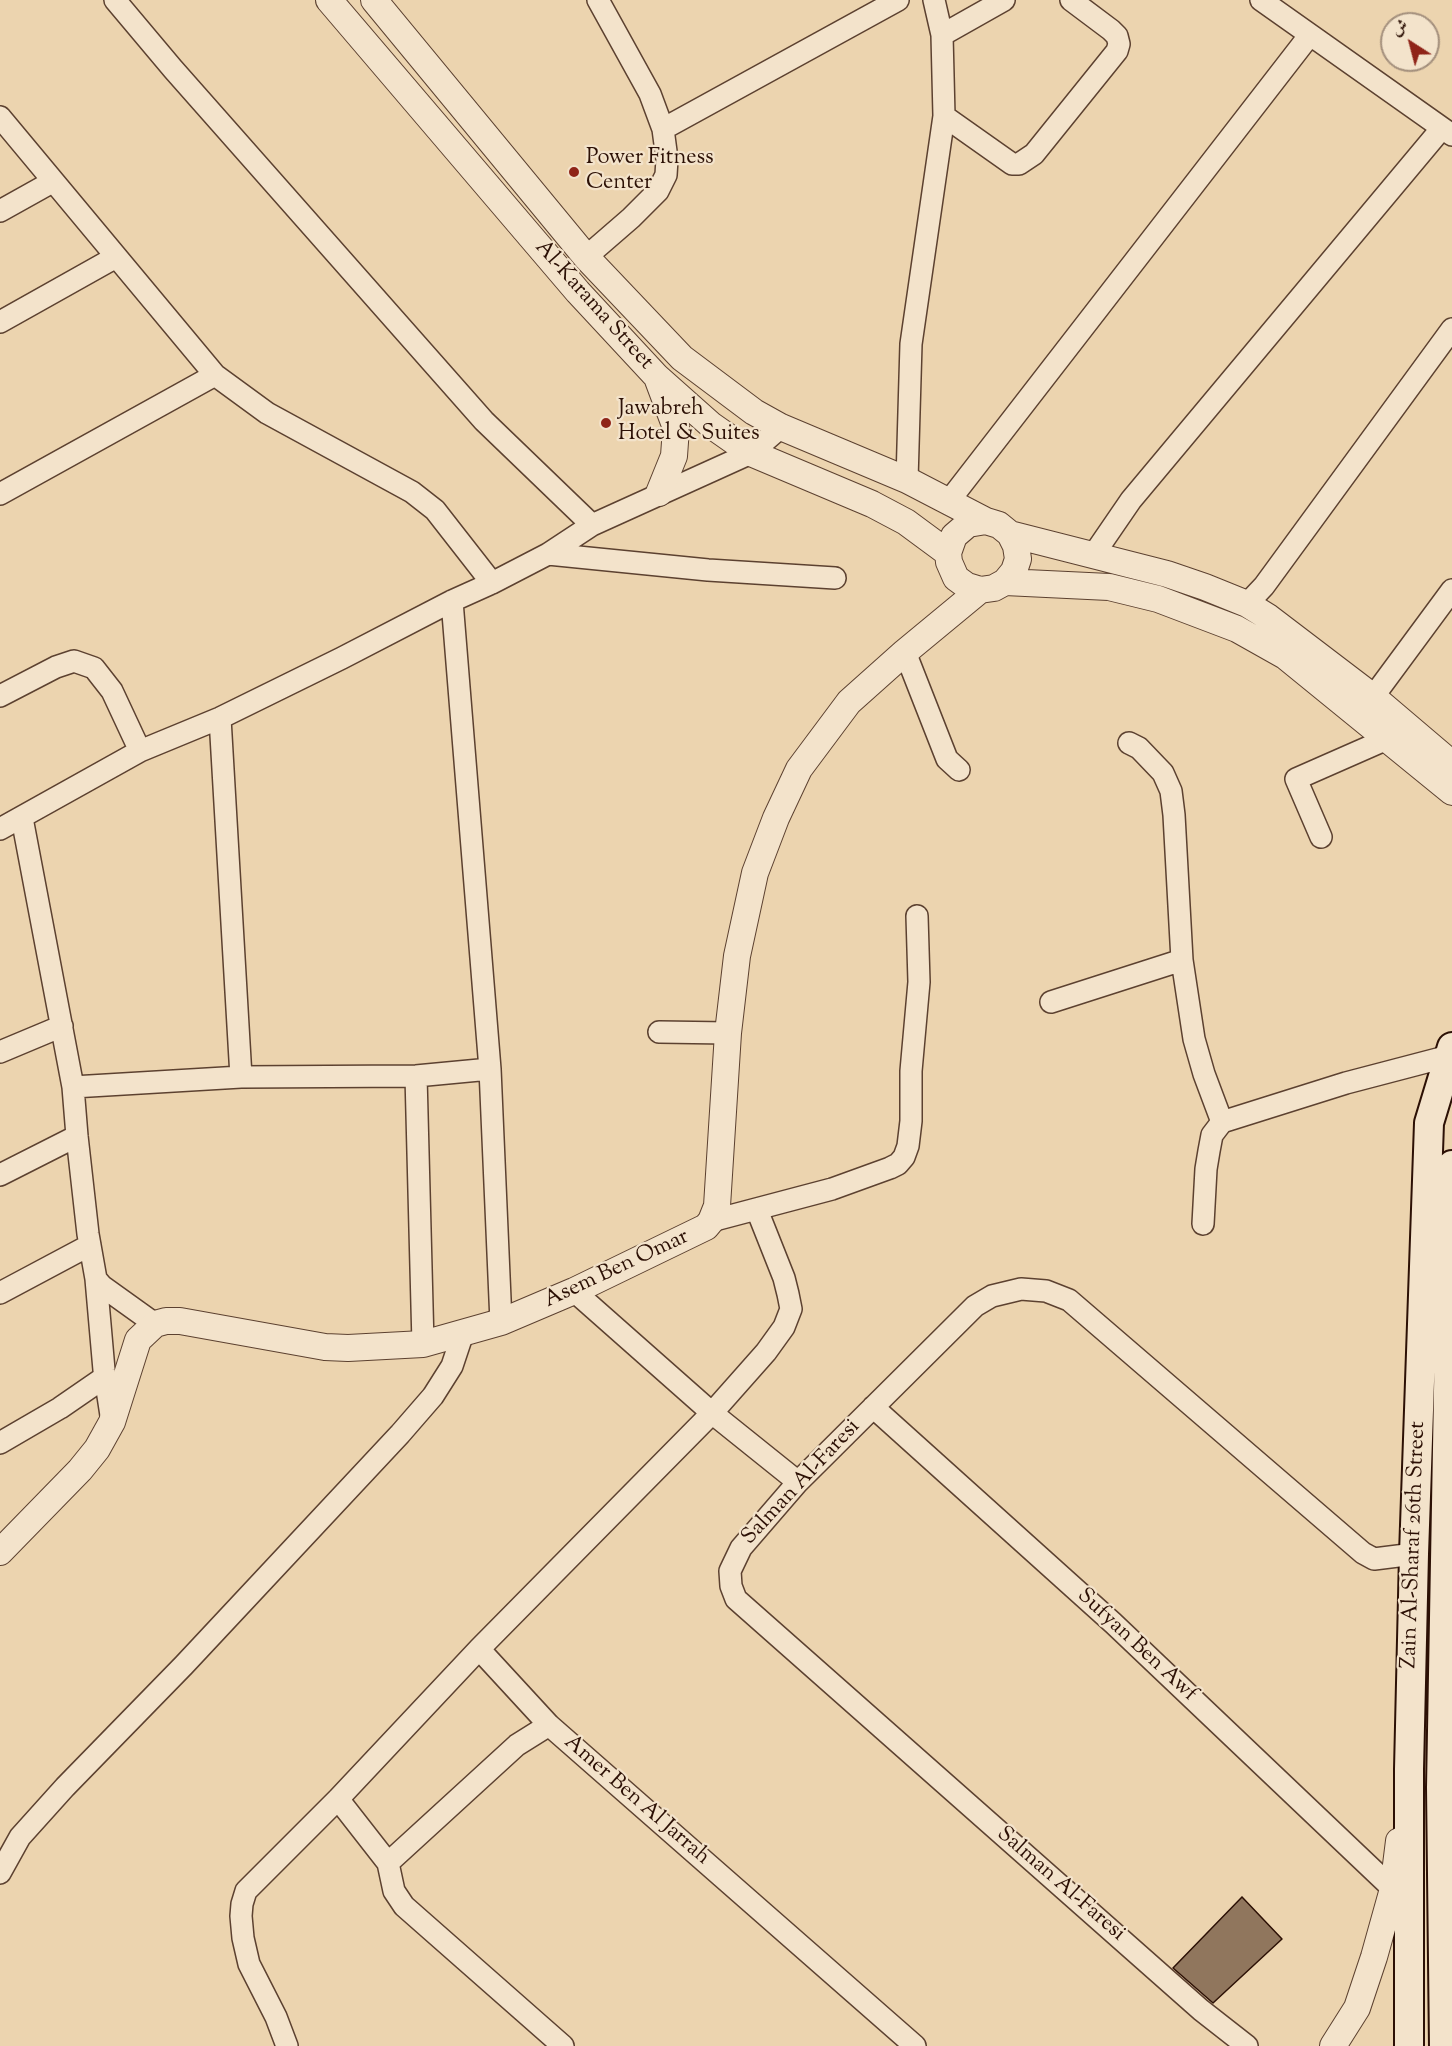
<!DOCTYPE html>
<html>
<head>
<meta charset="utf-8">
<style>
	body { margin:0 }
	#map { position:relative; width:1452px; height:2046px; overflow:hidden; background:#ecd4af; font-family:"Sorts Mill Goudy",Amiri,serif }
	canvas { display:block }
	.north { position:absolute; left:1380px; top:12px; width:60px; height:60px; box-sizing:border-box; background:#f3e3cb; border:2px solid #a38f7c; border-radius:50%; rotate:324deg; font-size:16px; font-weight:700; line-height:24px; text-align:center; color:#2c1005 }
	.north::after { content:''; display:block; margin:auto; width:21px; height:27px; background:#8f2418; clip-path:polygon(50% 0,100% 100%,50% 72%,0 100%) }
</style>
</head>
<body>
<div id="map">
<canvas width="1452" height="2046"></canvas>
<div class="north">ش</div>
</div>
<script>
const context = document.querySelector('canvas').getContext('2d');
context.lineJoin = 'round';
function paint(path, color) {
  context.fillStyle = color;
  context.fill(path, 'evenodd');
}
function shape(rows) {
  const path = new Path2D();
  for (const r of rows) {
    path.moveTo(r[0], r[1]);
    for (let i = 2; i < r.length; i += 2) path.lineTo(r[i], r[i + 1]);
  }
  return path;
}
function trace(path, color, width, dash) {
  context.strokeStyle = color;
  context.lineWidth = width;
  context.lineCap = dash ? 'butt' : 'round';
  context.setLineDash(dash || []);
  context.stroke(path);
}
function label(font, color, halo, rows, align = 'center') {
  context.font = font + ' "Sorts Mill Goudy",serif';
  context.lineWidth = 4.5;
  context.setLineDash([]);
  context.textBaseline = 'middle';
  context.strokeStyle = halo;
  context.fillStyle = color;
  for (const [text, x, y, turn = 0] of rows) {
    context.save();
    context.translate(x, y);
    context.rotate((+turn || 0) * Math.PI / 180);
    context.textAlign = isNaN(turn) ? turn : align;
    if (halo) context.strokeText(text, 0, 0);
    context.fillText(text, 0, 0);
    context.restore();
  }
}
const building = shape([
	[1242,1897,1282,1939,1213,2003,1173,1968,1242,1897]
]);
paint(building, '#90765d');
trace(building, '#2c1005', 1.5);
const minor = shape([
	[115,0,173,69,484,421,592,525],
	[1261,0,1452,135],
	[942,35,1004,0],
	[944,116,1012,164,1019,164,1034,154,1117,51,1119,44,1117,36,1111,30,1071,0],
	[0,117,215,375,267,413,412,492,435,510,492,583],
	[663,129,898,0],
	[0,211,52,182],
	[586,257,631,218,658,191,666,175,667,159,663,129,650,94,598,0],
	[0,322,116,257],
	[907,480,911,344,944,116,942,35,934,0],
	[0,494,215,375],
	[949,501,1309,36],
	[548,554,708,570,835,578],
	[1094,554,1131,500,1442,128],
	[452,601,490,1069,501,1322],
	[1247,604,1264,586,1452,329],
	[905,652,947,759,959,770],
	[0,696,56,667,74,661,94,668,112,691,140,751],
	[1373,697,1452,590],
	[220,718,241,1077],
	[1129,743,1139,748,1163,773,1171,791,1174,815,1182,960,1194,1039,1204,1074,1222,1122,1346,1083,1449,1056],
	[22,818,73,1087,77,1136,88,1234,96,1279,104,1370,112,1422],
	[0,829,140,751,220,718,342,658,452,601,492,583,548,554,592,525,751,453,781,427],
	[1321,837,1296,779,1387,739],
	[1051,1002,1182,960],
	[659,1032,728,1033],
	[0,1052,62,1026],
	[416,1076,423,1344],
	[73,1087,241,1077,416,1076,490,1069],
	[0,1175,77,1136],
	[711,1221,832,1189,890,1168,898,1164,904,1157,908,1146,911,1121,911,1071,919,982,917,916],
	[1203,1224,1206,1169,1209,1151,1212,1135,1222,1122],
	[96,1279,102,1286,155,1324],
	[574,1291,712,1413,798,1482],
	[0,1293,90,1245],
	[873,1407,1113,1623,1393,1889],
	[0,1443,60,1408,105,1377],
	[479,1649,549,1725],
	[338,1799,388,1863],
	[0,1873,20,1837,65,1787,184,1665,400,1434,433,1396,452,1366,463,1333],
	[287,2046,276,2017,249,1964,243,1938,241,1916,242,1904,246,1891,338,1799,479,1649,712,1413,766,1352,784,1327,791,1309,788,1294,784,1278,757,1210],
	[563,2046,404,1906,394,1891,388,1863,517,1745,549,1725,915,2046],
	[1247,2046,1201,2010,736,1599,731,1586,730,1571,741,1548,798,1482,975,1306,992,1296,1021,1289,1046,1291,1069,1300,1363,1553,1374,1559,1414,1554]
]);
const tertiary = shape([
	[329,0,578,292,657,377,711,425,751,453,872,504,906,522,948,553],
	[374,0,586,257,682,358,754,412,781,427,907,480,986,521],
	[658,380,676,428,674,456,659,493],
	[1010,534,1016,546,1018,559,1014,571,1005,582,994,588,980,590,967,586,956,578,949,562,948,553,954,536,968,524,986,521,999,525,1010,534,1167,574,1205,587,1247,604,1268,617,1373,697,1452,764],
	[1005,582,1109,587,1158,599,1237,629,1285,656,1452,792],
	[0,1552,80,1470,97,1449,112,1422,138,1340,155,1324,166,1321,180,1321,325,1347,348,1348,423,1344,501,1322,574,1291,706,1227,711,1221,717,1206,728,1033,737,956,755,873,776,818,799,769,849,702,905,652,980,590],
	[1333,2046,1357,2008,1374,1957,1393,1889,1399,1841]
]);
const secondary = shape([
	[1409,2046,1409,1769,1414,1554,1429,1123,1452,1047],
	[1444,2046,1441,1787,1452,1165]
]);
trace(minor, '#5c4130', 24);
trace(tertiary, '#5c4130', 28);
trace(secondary, '#2c1005', 32);
trace(minor, '#f3e3cb', 21);
trace(tertiary, '#f3e3cb', 26);
trace(secondary, '#f3e3cb', 28);
for (const [x, y, r, color] of [
	[574,172,6,"#8f2418"],
	[606,423,6,"#8f2418"]
]) {
  const dot = new Path2D();
  dot.arc(x, y, r, 0, 2 * Math.PI);
  context.fillStyle = color;
  context.fill(dot);
  trace(dot, '#f3e3cb', 2);
}
label('22px', '#2c1005', '#f3e3cb', [
	["Power Fitness",586,159],
	["Center",586,184],
	["Jawabreh",618,410],
	["Hotel & Suites",618,435]
], 'left');
label('22px', '#2c1005', '#f3e3cb', [
	["Al-Karama Street",593,306,48],
	["Asem Ben Omar",617,1270,-25],
	["Salman Al-Faresi",802,1483,-47],
	["Zain Al-Sharaf 26th Street",1415,1545,-88],
	["Sufyan Ben Awf",1136,1646,43],
	["Amer Ben Al Jarrah",636,1801,41],
	["Salman Al-Faresi",1060,1885,41]
]);
</script>
</body>
</html>
